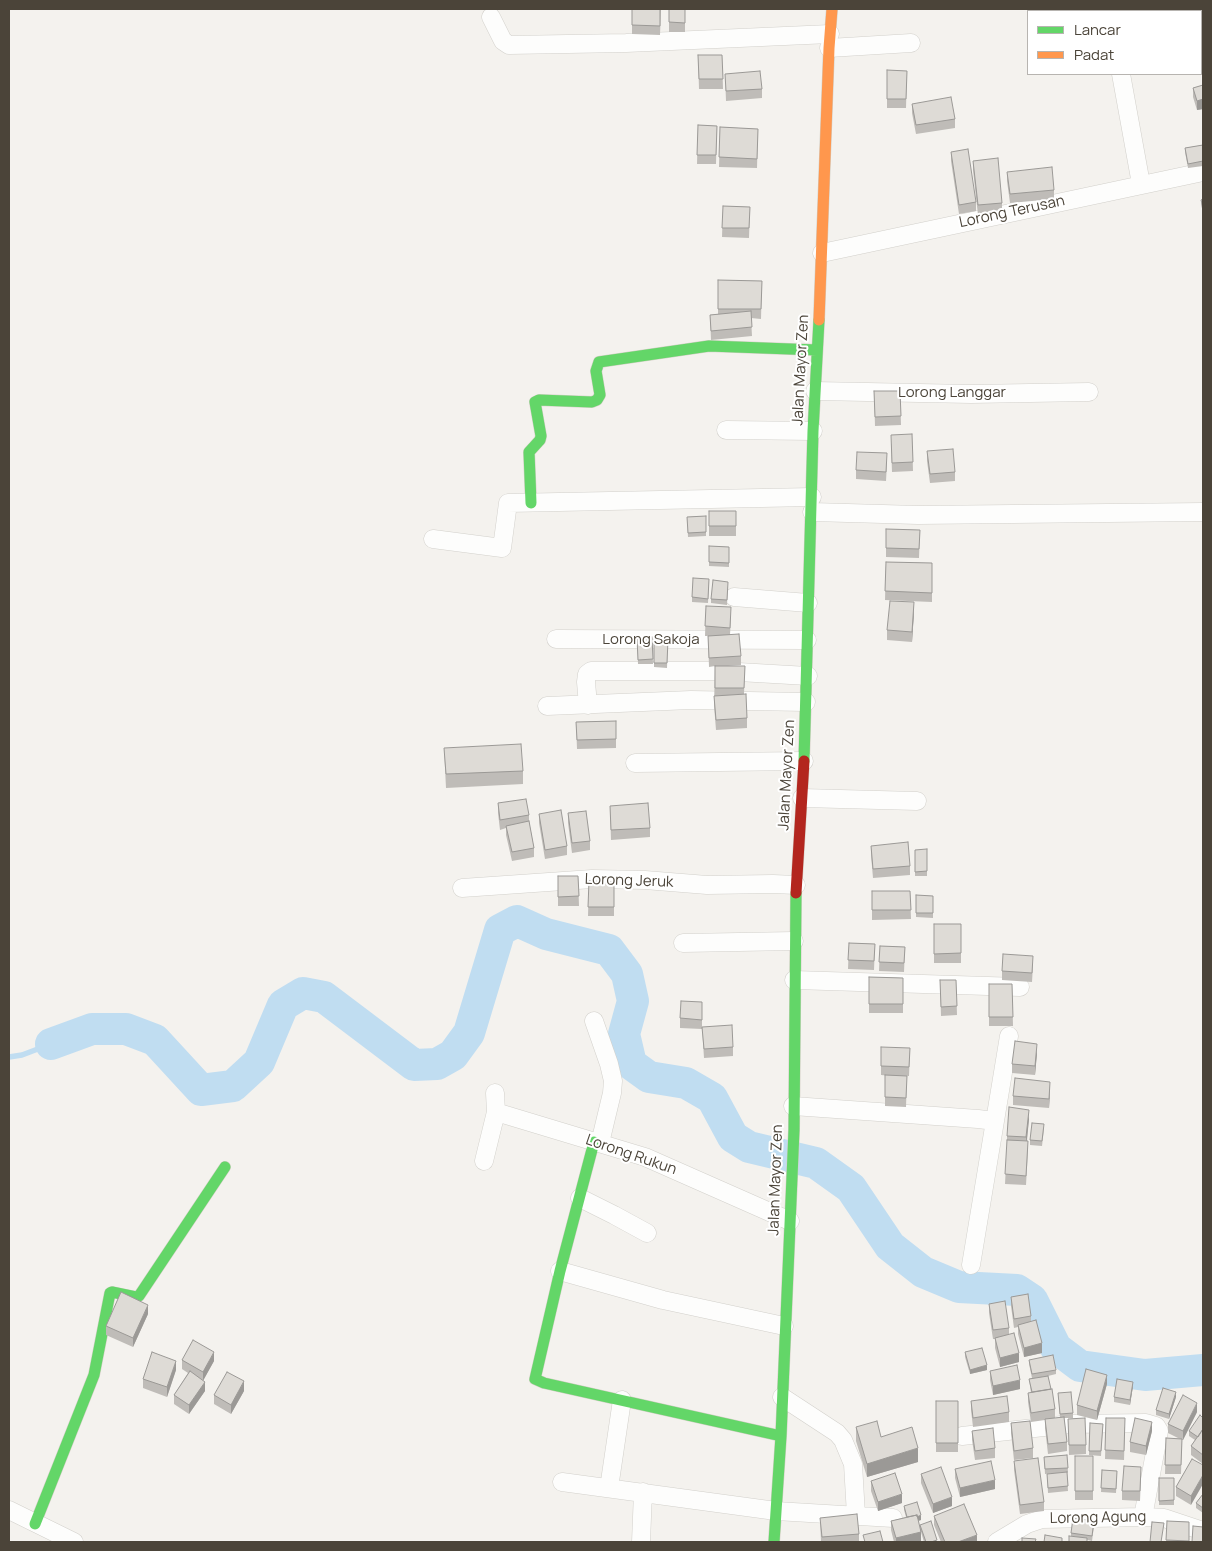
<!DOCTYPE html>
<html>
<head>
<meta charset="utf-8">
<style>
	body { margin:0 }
	#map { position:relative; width:1212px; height:1551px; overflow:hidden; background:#f4f2ee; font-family:Manrope,sans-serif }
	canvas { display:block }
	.frame { position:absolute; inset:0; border:10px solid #4b4439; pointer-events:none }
	.legend { position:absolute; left:1027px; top:10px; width:175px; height:65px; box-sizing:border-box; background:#fff; border:1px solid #b7b4b0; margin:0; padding:6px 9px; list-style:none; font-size:15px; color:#4b4439 }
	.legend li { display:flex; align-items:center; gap:10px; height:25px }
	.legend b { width:25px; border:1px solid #b7b4b0 }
</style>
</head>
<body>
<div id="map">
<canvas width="1212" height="1551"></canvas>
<div class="frame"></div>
<ul class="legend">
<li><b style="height:6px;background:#63d668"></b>Lancar</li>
<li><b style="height:6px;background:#ff974d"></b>Padat</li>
</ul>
</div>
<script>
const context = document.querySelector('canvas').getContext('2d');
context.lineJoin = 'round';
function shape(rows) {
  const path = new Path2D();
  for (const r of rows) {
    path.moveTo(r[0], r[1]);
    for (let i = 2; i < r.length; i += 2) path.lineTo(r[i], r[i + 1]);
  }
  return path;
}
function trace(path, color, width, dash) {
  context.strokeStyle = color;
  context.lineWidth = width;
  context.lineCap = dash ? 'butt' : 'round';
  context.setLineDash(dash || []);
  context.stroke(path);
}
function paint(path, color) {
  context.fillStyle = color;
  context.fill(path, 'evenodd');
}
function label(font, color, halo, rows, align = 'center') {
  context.font = font + ' Manrope,sans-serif';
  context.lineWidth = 4;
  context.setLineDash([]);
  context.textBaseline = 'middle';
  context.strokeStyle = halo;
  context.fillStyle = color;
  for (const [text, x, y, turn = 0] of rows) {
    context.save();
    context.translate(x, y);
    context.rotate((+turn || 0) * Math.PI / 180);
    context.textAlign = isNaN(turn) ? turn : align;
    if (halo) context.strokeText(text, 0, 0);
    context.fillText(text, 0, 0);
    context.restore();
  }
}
trace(shape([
	[9,1057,22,1055,51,1044]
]), '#c0ddf1', 5.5);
trace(shape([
	[51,1044,92,1029,126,1029,155,1040,201,1090,233,1086,259,1062,283,1005,303,993,324,997,414,1065,437,1064,453,1055,469,1033,500,930,517,921,546,934,609,950,627,974,633,1001,624,1034,631,1064,649,1077,686,1083,712,1098,733,1137,749,1147,816,1163,851,1188,890,1246,923,1272,959,1287,1017,1290,1032,1300,1056,1348,1080,1366,1145,1375,1203,1370]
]), '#c0ddf1', 32);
const street = shape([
	[1109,9,1110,11],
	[491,17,503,41,509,45,626,43,830,34],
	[829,48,911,43],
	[1121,74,1141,184],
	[822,253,1203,172],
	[815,391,971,394,1089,392],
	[726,430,813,431],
	[812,512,918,515,1203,512],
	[433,539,502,548,508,503,812,497],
	[734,597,808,603],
	[556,639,807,640],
	[588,705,586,682,587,674,591,671,721,671,808,676],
	[547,706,691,700,806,702],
	[635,763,804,761],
	[802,798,917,801],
	[462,888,592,879,645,880,707,885,773,884,796,885],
	[683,943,794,941],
	[794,980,1020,987],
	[594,1021,609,1064,613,1081,612,1093,600,1143],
	[793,1106,978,1119,995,1121,971,1265],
	[496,1112,645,1157,790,1221],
	[995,1121,1009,1036],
	[484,1161,496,1112,495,1093],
	[580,1198,614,1215,647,1233],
	[560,1271,663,1300,784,1326],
	[782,1397,837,1433,843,1440,853,1464,856,1515],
	[962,1436,1071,1424,1146,1423,1156,1426,1159,1431,1143,1517],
	[562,1482,776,1511,893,1518],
	[609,1488,622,1400],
	[9,1510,74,1542],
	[641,1542,643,1492],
	[997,1542,1027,1524,1042,1519,1143,1517,1164,1518,1203,1531]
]);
const fast = shape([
	[531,503,529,452,540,440,541,436,535,402,539,400,592,402,597,400,600,395,596,371,599,362,709,346,817,350],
	[804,761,813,431,819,320],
	[594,1142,560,1271,535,1379,544,1383,781,1436],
	[35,1524,94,1375,110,1293,112,1292,136,1297,139,1296,225,1167],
	[774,1542,781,1436,794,1130,796,893]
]);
const slow = shape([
	[819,320,829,48,832,9]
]);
const jam = shape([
	[796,893,804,761]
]);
trace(street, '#d2d0cb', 19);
trace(fast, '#d3cfc5', 12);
trace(slow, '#d3cfc5', 12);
trace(jam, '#d3cfc5', 12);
trace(street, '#fdfdfc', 18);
trace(fast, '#63d668', 11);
trace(slow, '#ff974d', 11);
trace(jam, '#b3261e', 11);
paint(shape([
	[661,9,660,35,632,34,632,25],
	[669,9,685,9,685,32,669,32],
	[698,55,722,55,723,89,699,89],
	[887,70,907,71,906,108,887,108],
	[725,74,762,89,762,98,726,101],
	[1203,85,1203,109,1197,110,1193,97,1193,88],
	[912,104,955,119,955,128,916,134,912,113],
	[698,125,717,126,716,164,697,164],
	[720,127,758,129,757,168,719,167],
	[1203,145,1203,166,1188,168,1185,152,1185,148],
	[951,152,976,202,976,211,959,214,951,161],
	[973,161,1002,203,1002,212,978,215,973,170],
	[1007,172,1054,190,1054,199,1010,203,1007,181],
	[1203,199,1203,212,1201,205,1201,200],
	[723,206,750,207,749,238,722,237],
	[718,280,762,281,761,319,751,318,752,336,711,340,710,315,718,314],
	[874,391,900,391,901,425,875,426],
	[912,434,913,471,892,472,891,444],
	[927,451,955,472,955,481,930,483,927,461],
	[887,463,886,481,856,479,856,470],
	[709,511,736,511,736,536,709,536],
	[706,516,706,536,688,537,687,517],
	[886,529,920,530,919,558,886,557],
	[709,546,729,547,729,567,709,566],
	[886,562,932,563,932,602,885,600],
	[709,579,708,603,692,602,692,597],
	[728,586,727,605,711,603,711,599],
	[706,606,731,616,730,635,741,656,741,665,728,666,745,666,744,694,747,718,747,728,716,730,714,705,715,666,709,667,708,636,705,636],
	[914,612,912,642,887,640,887,630],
	[652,637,653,664,638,664,637,638],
	[654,640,668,640,667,668,654,667],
	[616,721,616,748,577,749,576,722],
	[444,748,523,771,523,784,446,788],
	[498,803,529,815,529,821,534,848,534,857,512,861,506,835,506,828,500,830,498,813],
	[610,806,650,828,650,837,611,840],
	[568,813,590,841,590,850,572,853,568,823],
	[539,814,567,846,567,855,545,859,539,823],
	[871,846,910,866,910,875,873,878,871,855],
	[915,850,927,871,927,876,915,876],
	[558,876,578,876,579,906,558,906],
	[589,881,614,882,614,916,588,916],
	[872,891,910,891,911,919,872,920],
	[916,895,933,896,933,918,916,917],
	[934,924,961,924,961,963,934,963],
	[849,943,875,944,874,970,848,969],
	[880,946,905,947,904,972,879,971],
	[1033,965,1032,982,1002,980,1002,971],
	[869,977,903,978,903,1013,869,1013],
	[940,980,956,980,957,1015,941,1016],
	[989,984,1012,984,1013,1026,989,1026],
	[702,1011,702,1029,680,1028,680,1018],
	[702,1027,733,1047,733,1056,704,1058],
	[910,1048,909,1076,881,1075,881,1066],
	[1037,1053,1035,1075,1012,1073,1012,1064],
	[885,1075,907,1076,906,1107,885,1106],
	[1050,1091,1049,1108,1013,1105,1013,1096],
	[1029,1119,1027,1141,1028,1150,1026,1185,1005,1184,1007,1145,1007,1136],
	[1044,1128,1042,1146,1030,1145,1030,1140],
	[1011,1297,1031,1316,1031,1322,1042,1353,1024,1357,1018,1334,1018,1327,1014,1328,1011,1306],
	[989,1304,1009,1328,1009,1335,1019,1362,1000,1367,995,1348,995,1339,993,1339,989,1313],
	[148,1314,133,1347,106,1335,106,1326],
	[965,1352,987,1370,970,1374,965,1357],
	[182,1360,214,1361,203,1380,205,1391,189,1414,174,1404,174,1395,188,1373,182,1369],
	[1029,1360,1056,1370,1056,1374,1048,1376,1055,1409,1055,1418,1060,1418,1058,1393,1073,1413,1073,1418,1064,1418,1067,1442,1067,1451,1048,1454,1045,1428,1045,1420,1031,1422,1028,1402,1028,1393,1031,1393,1029,1379,1032,1378,1029,1364],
	[176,1370,167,1397,143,1388,143,1379],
	[990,1371,1020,1389,993,1395,990,1380],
	[1107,1384,1097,1420,1077,1415,1077,1405],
	[1133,1386,1130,1405,1114,1402,1114,1397],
	[244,1391,231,1414,214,1404,214,1395],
	[1176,1397,1169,1419,1156,1415,1156,1410],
	[936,1401,958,1401,958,1452,936,1452],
	[971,1401,1009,1412,1009,1422,973,1427,971,1410],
	[1197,1412,1183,1440,1182,1440,1181,1474,1165,1474,1166,1438,1180,1439,1168,1433,1168,1424],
	[1106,1418,1125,1427,1124,1460,1105,1459],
	[1203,1418,1203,1464,1191,1455,1191,1446,1195,1440,1189,1436,1189,1431],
	[1068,1419,1086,1445,1086,1454,1069,1455],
	[1011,1423,1033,1448,1033,1458,1014,1460,1011,1433],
	[1090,1423,1103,1424,1101,1456,1089,1455],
	[856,1427,881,1437,918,1462,867,1477,856,1441],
	[972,1431,995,1448,995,1458,975,1460,972,1440],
	[1152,1431,1146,1455,1130,1452,1130,1442],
	[1067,1455,1068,1472,1067,1473,1068,1491,1048,1493,1047,1474,1062,1473,1045,1474,1044,1457],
	[1075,1456,1093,1456,1093,1500,1075,1500],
	[1192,1459,1191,1505,1176,1496,1176,1487],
	[1014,1461,1044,1502,1044,1511,1020,1514,1014,1470],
	[955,1469,995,1489,960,1497,955,1478],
	[1102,1470,1117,1471,1116,1493,1101,1492],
	[921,1474,952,1506,933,1513,921,1483],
	[1141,1476,1140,1501,1122,1500,1122,1491],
	[1159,1478,1174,1478,1174,1505,1159,1505],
	[871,1481,902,1503,878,1511,871,1491],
	[1203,1494,1203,1513,1196,1508,1196,1503],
	[904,1506,921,1520,918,1521,920,1529,920,1525,937,1542,924,1542,921,1532,921,1541,918,1542,894,1542,891,1530,891,1521,906,1517,904,1510],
	[934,1516,977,1542,941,1542,934,1525],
	[820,1518,859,1534,859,1542,821,1542],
	[1167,1521,1189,1522,1189,1542,1166,1542],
	[1094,1526,1092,1541,1071,1536,1071,1533]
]), '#bfbcb8');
paint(shape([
	[1203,99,1203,109,1197,110,1197,101],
	[914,602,914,612,912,642,912,632],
	[1037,1044,1037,1053,1035,1075,1035,1066],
	[1050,1082,1050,1091,1049,1108,1049,1099],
	[1029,1110,1029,1119,1026,1147,1026,1137],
	[148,1305,148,1314,133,1347,133,1338],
	[1042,1343,1042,1353,1024,1357,1024,1348],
	[214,1352,214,1361,203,1381,203,1372],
	[1019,1353,1019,1362,1000,1367,1000,1358],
	[176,1361,176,1370,167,1397,167,1387],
	[987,1365,987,1370,970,1374,970,1370],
	[1107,1375,1107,1384,1097,1420,1097,1411],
	[1020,1380,1020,1389,993,1395,993,1386],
	[244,1381,244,1391,231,1414,231,1405],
	[205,1382,205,1391,189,1414,189,1405],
	[1133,1382,1133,1386,1130,1405,1130,1400],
	[1176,1392,1176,1397,1169,1419,1169,1414],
	[1197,1403,1197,1412,1183,1440,1183,1431],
	[1152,1422,1152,1431,1146,1455,1146,1446],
	[918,1448,918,1462,867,1477,867,1464],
	[1203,1475,1203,1484,1191,1505,1191,1496],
	[995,1480,995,1489,960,1497,960,1488],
	[902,1494,902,1503,878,1511,878,1502],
	[952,1497,952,1506,933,1513,933,1504],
	[921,1515,921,1520,908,1524,908,1519],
	[921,1532,921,1541,918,1542,896,1542,896,1538],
	[977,1535,977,1542,958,1542]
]), '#9b9996');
const building = shape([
	[632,9,660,9,660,26,632,25,632,9],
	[669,9,685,9,685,23,669,22,669,9],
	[698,55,722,55,723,79,699,79,698,55],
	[887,70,907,71,906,99,887,99,887,70],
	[760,71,762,89,726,91,725,74,760,71],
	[1203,85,1203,99,1197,101,1193,88,1203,85],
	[951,97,955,119,916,125,912,104,951,97],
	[698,125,717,126,716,155,697,155,698,125],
	[720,127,758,129,757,159,719,157,720,127],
	[1203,145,1203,161,1188,164,1185,148,1203,145],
	[968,149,976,202,959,205,951,152,968,149],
	[998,158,1002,203,978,205,973,161,998,158],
	[1052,167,1054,190,1010,194,1007,172,1052,167],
	[1203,199,1203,207,1201,200,1203,199],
	[723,206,750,207,749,228,722,228,723,206],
	[718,280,762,281,761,309,718,309,718,280],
	[751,311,752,327,711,331,710,315,751,311],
	[874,391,900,391,901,416,875,417,874,391],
	[912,434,913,462,892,463,891,435,912,434],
	[953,449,955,472,930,474,927,451,953,449],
	[857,452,887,453,886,472,856,470,857,452],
	[709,511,736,511,736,526,709,526,709,511],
	[706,516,706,532,688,533,687,517,706,516],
	[886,529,920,530,919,549,886,548,886,529],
	[709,546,729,547,729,563,709,562,709,546],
	[886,562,932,563,932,593,885,591,886,562],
	[693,578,709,579,708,599,692,597,693,578],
	[713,580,728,582,727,600,711,599,713,580],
	[890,601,914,602,912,632,887,630,890,601],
	[706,606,731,607,730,628,705,626,706,606],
	[739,634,741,656,709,658,708,636,739,634],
	[652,637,653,659,638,660,637,638,652,637],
	[654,640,668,640,667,663,654,663,654,640],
	[715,666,745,666,744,688,715,688,715,666],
	[746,694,747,718,716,720,714,696,746,694],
	[616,721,616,739,577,740,576,722,616,721],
	[521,744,523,771,446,774,444,748,521,744],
	[526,799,529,815,500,820,498,803,526,799],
	[648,803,650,828,611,830,610,806,648,803],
	[561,810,567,846,545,850,539,814,561,810],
	[586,811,590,841,572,843,568,813,586,811],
	[529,821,534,848,512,852,506,826,529,821],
	[908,842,910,866,873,869,871,846,908,842],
	[927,849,927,871,915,872,915,850,927,849],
	[558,876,578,876,579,896,558,897,558,876],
	[589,881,614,882,614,907,588,907,589,881],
	[872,891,910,891,911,910,872,910,872,891],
	[916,895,933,896,933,913,916,913,916,895],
	[934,924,961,924,961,953,934,954,934,924],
	[849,943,875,944,874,961,848,960,849,943],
	[880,946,905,947,904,963,879,962,880,946],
	[1003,954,1033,956,1032,973,1002,971,1003,954],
	[869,977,903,978,903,1004,869,1004,869,977],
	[940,980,956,980,957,1006,941,1007,940,980],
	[989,984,1012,984,1013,1017,989,1017,989,984],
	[681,1001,702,1002,702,1020,680,1018,681,1001],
	[732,1025,733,1047,704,1049,702,1027,732,1025],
	[1015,1041,1037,1044,1035,1066,1012,1064,1015,1041],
	[881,1047,910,1048,909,1067,881,1066,881,1047],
	[885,1075,907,1076,906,1098,885,1097,885,1075],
	[1015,1078,1050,1082,1049,1099,1013,1096,1015,1078],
	[1009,1107,1029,1110,1026,1137,1007,1136,1009,1107],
	[1032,1123,1044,1124,1042,1141,1030,1140,1032,1123],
	[1007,1140,1028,1141,1026,1176,1005,1174,1007,1140],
	[121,1292,148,1305,133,1338,106,1326,121,1292],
	[1028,1294,1031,1316,1014,1319,1011,1297,1028,1294],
	[1005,1301,1009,1328,993,1330,989,1304,1005,1301],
	[1036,1320,1042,1343,1024,1348,1018,1325,1036,1320],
	[1014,1333,1019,1353,1000,1358,995,1338,1014,1333],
	[193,1340,214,1352,203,1372,182,1360,193,1340],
	[982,1348,987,1365,970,1370,965,1352,982,1348],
	[152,1352,176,1361,167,1387,143,1379,152,1352],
	[1053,1355,1056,1370,1032,1374,1029,1360,1053,1355],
	[1017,1365,1020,1380,993,1386,990,1371,1017,1365],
	[1086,1369,1107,1375,1097,1411,1077,1405,1086,1369],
	[190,1371,205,1382,189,1405,174,1395,190,1371],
	[227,1372,244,1381,231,1405,214,1395,227,1372],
	[1048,1376,1051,1389,1032,1392,1029,1379,1048,1376],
	[1117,1379,1133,1382,1130,1400,1114,1397,1117,1379],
	[1163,1388,1176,1392,1169,1414,1156,1410,1163,1388],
	[1052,1389,1055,1409,1031,1413,1028,1393,1052,1389],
	[1071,1392,1073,1413,1060,1414,1058,1393,1071,1392],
	[1183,1395,1197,1403,1183,1431,1168,1424,1183,1395],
	[1007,1396,1009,1412,973,1418,971,1401,1007,1396],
	[936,1401,958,1401,958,1443,936,1443,936,1401],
	[1200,1415,1203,1418,1203,1429,1198,1437,1189,1431,1200,1415],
	[1064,1417,1067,1442,1048,1444,1045,1419,1064,1417],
	[1085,1418,1086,1445,1069,1445,1068,1419,1085,1418],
	[1106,1418,1125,1418,1124,1451,1105,1450,1106,1418],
	[1135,1418,1152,1422,1146,1446,1130,1442,1135,1418],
	[877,1421,881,1437,912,1427,918,1448,867,1464,856,1427,877,1421],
	[1030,1421,1033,1448,1014,1451,1011,1423,1030,1421],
	[1090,1423,1103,1424,1101,1451,1089,1451,1090,1423],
	[993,1428,995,1448,975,1451,972,1431,993,1428],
	[1203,1429,1203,1455,1191,1446,1203,1429],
	[1166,1438,1182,1439,1181,1465,1165,1465,1166,1438],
	[1067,1455,1068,1468,1045,1469,1044,1457,1067,1455],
	[1075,1456,1093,1456,1093,1491,1075,1491,1075,1456],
	[1038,1458,1044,1502,1020,1505,1014,1461,1038,1458],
	[1192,1459,1203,1465,1203,1475,1191,1496,1176,1487,1192,1459],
	[991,1461,995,1480,960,1488,955,1469,991,1461],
	[1124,1466,1141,1467,1140,1491,1122,1491,1124,1466],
	[941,1467,952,1497,933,1504,921,1474,941,1467],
	[1102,1470,1117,1471,1116,1489,1101,1488,1102,1470],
	[1067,1472,1068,1486,1048,1488,1047,1474,1067,1472],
	[895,1473,902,1494,878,1502,871,1481,895,1473],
	[1159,1478,1174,1478,1174,1500,1159,1501,1159,1478],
	[1203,1494,1203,1508,1196,1503,1203,1494],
	[917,1502,921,1515,917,1517,917,1515,907,1517,904,1506,917,1502],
	[964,1504,977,1535,958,1542,945,1542,934,1516,964,1504],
	[857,1514,859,1534,822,1537,820,1518,857,1514],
	[917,1515,921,1532,896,1538,891,1521,917,1515],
	[1073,1518,1094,1521,1092,1536,1071,1533,1073,1518],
	[931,1521,937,1540,931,1542,926,1542,920,1525,931,1521],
	[1167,1521,1189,1522,1189,1541,1166,1540,1167,1521],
	[1152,1522,1164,1523,1161,1542,1150,1542,1152,1522],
	[1193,1526,1203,1527,1203,1542,1192,1542,1193,1526],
	[880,1531,883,1542,865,1542,863,1535,880,1531],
	[1045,1535,1062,1538,1062,1542,1044,1542,1045,1535],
	[1069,1536,1087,1538,1087,1542,1069,1542,1069,1536],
	[1022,1538,1036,1539,1035,1542,1022,1542,1022,1538]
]);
paint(building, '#dedbd6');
trace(building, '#9b9996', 1);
label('15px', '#4b4439', '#fff', [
	["Lorong Terusan",1012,212,-12],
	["Jalan Mayor Zen",801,370,-87],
	["Lorong Langgar",952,393],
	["Lorong Sakoja",651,640],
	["Jalan Mayor Zen",787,775,-87],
	["Lorong Jeruk",629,881,2],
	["Lorong Rukun",631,1155,19],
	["Jalan Mayor Zen",776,1180,-88],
	["Lorong Agung",1098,1518,-1]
]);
</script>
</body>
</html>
